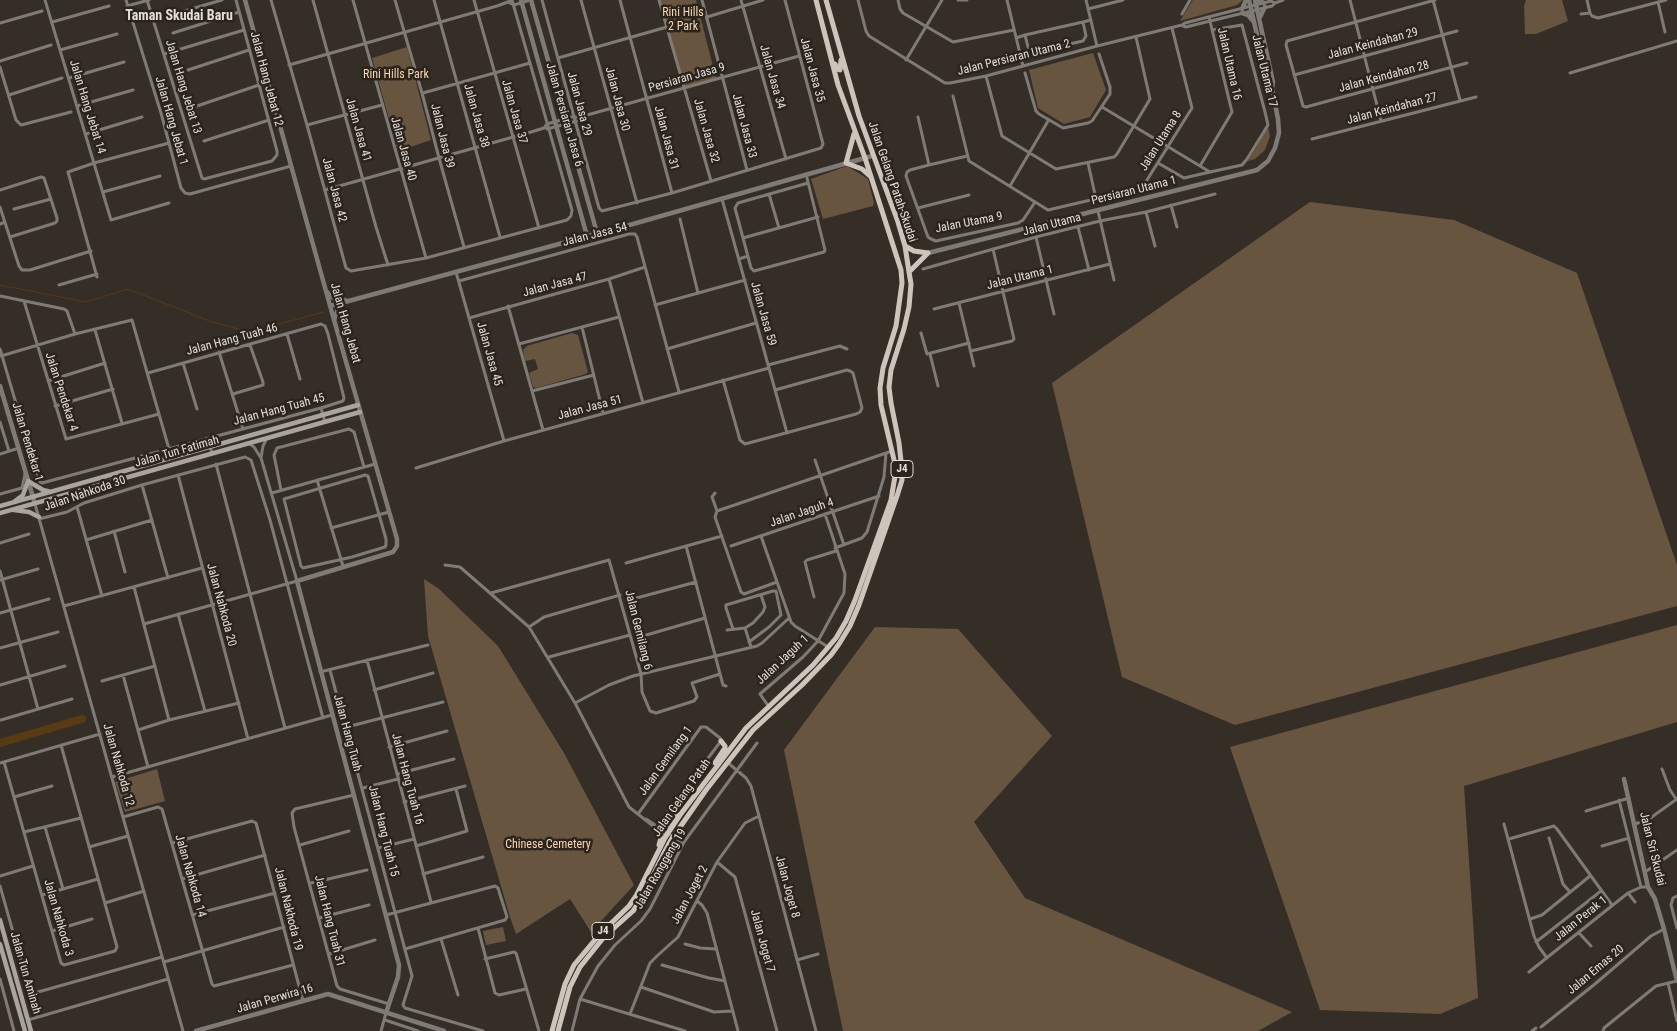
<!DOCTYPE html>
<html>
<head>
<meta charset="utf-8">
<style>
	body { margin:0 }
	canvas { display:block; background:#352e26 }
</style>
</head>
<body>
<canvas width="1677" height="1031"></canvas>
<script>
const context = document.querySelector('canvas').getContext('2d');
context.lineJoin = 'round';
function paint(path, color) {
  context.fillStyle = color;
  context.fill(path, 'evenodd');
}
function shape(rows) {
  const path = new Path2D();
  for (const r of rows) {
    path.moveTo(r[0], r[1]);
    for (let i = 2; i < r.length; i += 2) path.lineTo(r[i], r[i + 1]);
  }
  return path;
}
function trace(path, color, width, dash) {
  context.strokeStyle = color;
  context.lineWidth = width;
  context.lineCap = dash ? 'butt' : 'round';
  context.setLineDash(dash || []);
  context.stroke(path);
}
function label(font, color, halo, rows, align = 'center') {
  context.font = font + ' "Roboto Condensed",sans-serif';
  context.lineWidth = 5;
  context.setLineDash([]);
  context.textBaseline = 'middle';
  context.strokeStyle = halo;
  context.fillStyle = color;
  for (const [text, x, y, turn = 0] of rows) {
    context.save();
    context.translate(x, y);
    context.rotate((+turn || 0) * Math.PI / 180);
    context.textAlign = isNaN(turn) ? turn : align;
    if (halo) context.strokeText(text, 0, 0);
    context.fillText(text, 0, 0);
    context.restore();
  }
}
paint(shape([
	[660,0,696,0,716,78,683,88],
	[1193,0,1243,0,1237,5,1180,21],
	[1526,0,1562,0,1568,21,1536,34,1525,34,1524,6],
	[407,47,431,140,398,151,372,58],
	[1093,53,1106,90,1090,117,1064,124,1038,108,1029,70],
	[1268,127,1270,136,1265,150,1255,159,1248,161],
	[847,166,868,179,874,203,873,206,823,219,811,179],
	[1310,202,1454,220,1577,273,1677,565,1677,606,1235,725,1122,677,1052,383],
	[572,333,578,335,588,372,586,374,536,388,533,387,529,373,538,369,535,359,525,361,523,350,527,346],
	[424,579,439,589,498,646,564,753,634,885,591,932,570,899,516,934,510,917,428,636],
	[1677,625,1677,722,1464,786,1478,998,1440,1014,1320,1010,1230,747],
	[875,627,958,629,1052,736,974,822,1025,898,1292,1012,1258,1031,843,1031,784,750],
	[157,769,165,801,125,812,115,782],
	[503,927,506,941,486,945,483,931]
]), '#685540');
trace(shape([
	[0,285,86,302,128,289,212,322,249,332,324,312]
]), '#583a13', 1);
trace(shape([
	[0,743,82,719]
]), '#583a13', 8);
trace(shape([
	[45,0,111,220,169,203],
	[126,0,161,113,181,188,185,193,190,194,291,166],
	[147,0,202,178,204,179,272,161,277,155,277,151,236,0],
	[271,0,307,125,346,268,351,271,426,258,567,220,571,216,572,210,512,0],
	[313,0,376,227,388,265],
	[353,0,426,258],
	[395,0,422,93,439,158,464,247],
	[434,0,500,237],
	[474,0,539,228],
	[542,0,599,208,602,211,672,193,821,148,823,144,785,0],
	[581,0,637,203],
	[620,0,672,193],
	[659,0,711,181],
	[702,0,747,170],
	[741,0,786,159],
	[858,0,866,31,869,36,945,83,950,83,986,76,1097,46,1182,25,1185,23,1251,6,1271,1,1275,3],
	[898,0,900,9,903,13,953,42,1014,30],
	[958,0,967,0],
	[1007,0,1023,66],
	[1086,0,1097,46],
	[1350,0,1381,121],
	[1433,0,1460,100],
	[1435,0,1287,41,1286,45,1303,106,1306,107,1467,63],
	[1587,0,1590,13,1592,16,1598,18,1666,0],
	[508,2,514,5,530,0],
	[1658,2,1665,32],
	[127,6,149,0],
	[1088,9,1123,0],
	[1182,14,1190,0],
	[1581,14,1590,13],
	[707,17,763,0],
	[153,20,222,0],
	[52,22,109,6],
	[0,23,42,11],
	[1183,26,1186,27,1194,25,1272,6,1275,3,1283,0],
	[173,33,239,12],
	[1025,35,1083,22],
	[1016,38,1025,35,1028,47,1034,52,1083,41,1086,36,1083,22,1091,20],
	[60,50,117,34],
	[164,54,244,30],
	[558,58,667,27],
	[906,60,942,0],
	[0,61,51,45],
	[289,65,497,6,508,2,510,0],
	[0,67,16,120,21,125,71,112],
	[188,70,249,50],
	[1025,73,1036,111,1039,114,1063,128,1088,123,1092,121,1110,94,1110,87,1099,54],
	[1570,73,1677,41],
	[1294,75,1457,31],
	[986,76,1002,136,1056,169,1114,157,1117,154,1150,99,1136,37],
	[69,78,124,62],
	[423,93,530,63],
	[9,95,62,78],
	[953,96,969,161,1048,210,1142,188,1192,108,1172,28],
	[77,106,133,90],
	[197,106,259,85],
	[1102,107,1210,172,1242,165,1247,159,1268,125,1265,112,1242,25,1212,30],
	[918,117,929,165],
	[307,125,382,105],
	[547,129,577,121],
	[86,134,142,117],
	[1312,139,1476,97],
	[204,141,269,120],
	[967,156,929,165,910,170,907,172,906,176,928,237,931,239,936,241,1018,223,1023,220,1035,202],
	[1088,163,1096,199],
	[1158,163,1184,178,1210,172],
	[1200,166,1232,112,1209,17],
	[806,174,825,250,824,252,754,271,751,268,735,208,738,203,808,183],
	[1010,186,1048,121],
	[0,190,41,177,44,178,57,218,57,221,55,223,10,237],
	[325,190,531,132,544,128,547,124,571,117,580,117,799,56],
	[103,192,160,176],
	[769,194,779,228],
	[722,199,787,433],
	[1171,205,1177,227],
	[0,207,19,266,22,270,30,270,91,251],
	[918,208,969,195],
	[14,209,51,199],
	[1098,211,1114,280],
	[1146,212,1155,246],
	[680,219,698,293],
	[0,224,5,222],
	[1078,227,1089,270],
	[1036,237,1054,314],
	[743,238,818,217],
	[739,259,748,256],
	[923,269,1036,237,1100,221,1146,212,1215,194],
	[456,272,504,441],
	[97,277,68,172,94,163,169,143],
	[609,279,643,403],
	[459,281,629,234,635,234,637,237,679,392],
	[59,285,97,274],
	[0,296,64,309,67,311,75,334],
	[24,301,66,439,159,414],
	[959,303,974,366],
	[655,305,745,280],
	[508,306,543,430],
	[934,309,1110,264],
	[469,318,609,279,645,267],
	[582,327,603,413],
	[95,330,122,423],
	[921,333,927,354,969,343],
	[287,334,300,379],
	[519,344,619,317],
	[0,349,20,417,40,482,42,483,321,408,343,401,344,398,328,334,325,326,321,324,148,373],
	[667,349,756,323],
	[971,351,1012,341,1014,339,993,249],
	[219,352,243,429],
	[930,354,938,386],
	[1,356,75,334,132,320,169,449],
	[183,363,197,409],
	[768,365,840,346,847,349],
	[723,380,740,440,745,444,856,414,860,412,862,408,853,373,850,371,847,370,775,390],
	[48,381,105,363],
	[532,391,594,375],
	[233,394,263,385,263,382,250,345],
	[55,406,113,389],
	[321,408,325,422],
	[0,422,9,451],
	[208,439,212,453],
	[0,454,19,448],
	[261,458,263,446,267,438],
	[815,460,844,545],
	[216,464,285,728],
	[416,468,504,441,769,368],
	[178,475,248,739],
	[365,475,368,476,386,539,386,545,385,547,352,557,303,568,301,566,284,499,365,475],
	[317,480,343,566],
	[142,485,168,578],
	[281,490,274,455,277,448,281,447,349,429,354,432,364,467],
	[272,493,375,464],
	[715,493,712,497,717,511],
	[0,494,22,488,25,474],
	[35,504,183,1031],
	[77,507,102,596],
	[717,511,892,451],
	[717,511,715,517,741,592,744,594,777,582],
	[39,519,67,512,84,503,142,485,245,457,251,460,270,520,323,718],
	[331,528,389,512],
	[114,531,125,572],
	[761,536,791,622,795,626,828,647],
	[86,540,152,520],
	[0,543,29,534],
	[686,546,723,685,726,686],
	[731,546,879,496],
	[835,548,862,538,867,532,884,477,886,453],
	[626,563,722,536],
	[445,565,460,567,529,627,575,703,629,807,667,837],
	[0,571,38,709],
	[0,580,38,569],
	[134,587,169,720],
	[491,593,609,560,641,674,642,692,650,711,656,713,694,701,697,697,692,683,720,674],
	[814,597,805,562,807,560,836,551],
	[633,599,696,582],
	[64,606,202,568],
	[0,613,49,599],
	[178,614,205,711],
	[144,624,297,581,261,458,254,447,248,443],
	[529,627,544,617,620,595],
	[745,628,751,647],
	[733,629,726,608,726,605,773,591,776,591,781,615,769,627,749,642],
	[727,630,745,628,753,623,763,612,765,607,761,595],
	[643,636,705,618],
	[0,648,58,632],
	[549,657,630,635],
	[367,660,431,902],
	[330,670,411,972,412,976,403,1005,405,1008,483,1031],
	[320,672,428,645],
	[123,675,148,767],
	[102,681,155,666],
	[0,685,65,666],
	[374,690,433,673],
	[575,703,609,685,633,676,757,646,762,643,789,618],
	[769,707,760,694,803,657,818,641,844,593,845,574,825,514],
	[1,720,72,699],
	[347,727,443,702],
	[138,730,169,720,239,703],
	[389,747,447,731],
	[4,762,61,963,64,965,115,951,117,947,61,745],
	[727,762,746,778,751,786,816,1031],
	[0,763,100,734],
	[1662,769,1670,790,1676,799],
	[397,774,454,759],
	[112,777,332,715],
	[363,788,398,779],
	[354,795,295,809,292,813,294,827,337,986,340,989,389,1004],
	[14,797,52,786],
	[1619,800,1641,887],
	[404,802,465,786],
	[1586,811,1629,798],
	[638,814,701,727,706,727,720,738,721,741,657,826],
	[123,817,158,807,162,809,212,984,214,986,293,965],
	[646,819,673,837],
	[1504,824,1534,936,1539,947,1547,958],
	[1635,824,1649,819,1677,799],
	[45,827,63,889],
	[24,832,81,818],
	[1549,838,1563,884,1570,892],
	[1509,839,1554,826,1557,829,1612,905],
	[172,843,252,821,256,823,303,1001],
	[300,845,349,831],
	[416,846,467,831,456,789],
	[1602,846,1629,838],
	[89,847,128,836],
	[378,848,414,839],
	[668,848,677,841,684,842],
	[717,862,735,877,777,1031],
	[1645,872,1677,850],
	[423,874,483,857],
	[0,876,33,866],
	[182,879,265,855],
	[311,883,367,870],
	[0,886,37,1017],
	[1628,893,1635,902],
	[42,895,98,879],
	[1677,896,1673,898,1671,905,1677,928],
	[697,901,702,905,707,913,738,1031],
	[105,903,144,891],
	[192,915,275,893],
	[386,915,495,886,498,888,507,917,505,920,405,949],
	[319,918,369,905],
	[1530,919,1542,915,1590,876],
	[478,928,495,993,499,995,526,989],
	[52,931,92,919],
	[1579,933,1591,946],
	[441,939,458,995],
	[1536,942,1601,891],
	[685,944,700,948,716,949],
	[329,954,375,940],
	[485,959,514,952,516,953,539,1031],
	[797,960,818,954],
	[164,962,284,927],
	[662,965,709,978,725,981],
	[1529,972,1628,893,1641,887,1648,887],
	[0,979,14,1031],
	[1668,983,1677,1021],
	[641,987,714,1012,733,1011],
	[31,994,162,957],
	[580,999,685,1031],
	[630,1014,650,963,657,956,678,937,717,862,745,823,759,816],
	[28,1020,168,979],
	[385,1020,418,1031],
	[1541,1027,1595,984,1651,936,1664,929],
	[381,1031,386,1013],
	[572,1031,580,999,598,966,615,945,641,921,650,909,684,842,757,743],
	[1532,1031,1536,1028],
	[1603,1031,1604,1028,1656,986,1677,981]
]), '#7e7a76', 3);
trace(shape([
	[245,0,334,320,397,539,397,546,393,552,297,581,399,965,398,977,386,1013],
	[521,0,587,236],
	[531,0,597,233],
	[1249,0,1268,83,1272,88],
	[1258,0,1264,3],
	[1242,9,1246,0],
	[1242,13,1248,15,1253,21],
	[1260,17,1265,7],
	[928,253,1257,170,1268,161,1275,148,1279,133,1278,119,1272,88,1273,82,1255,0],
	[326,291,332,297,337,300,345,300],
	[330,306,633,224,872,156],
	[334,320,339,306,343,304],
	[0,386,35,504],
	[1624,779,1648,887,1655,899,1664,929,1677,981],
	[196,1031,328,994,444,1031]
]), '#7e7a76', 4.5);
trace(shape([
	[15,501,23,495,28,481,43,490,51,492],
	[0,506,358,405],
	[14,510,29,512,39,517],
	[0,513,360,412],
	[0,920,31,1031],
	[0,944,25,1031]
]), '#aaa49e', 4.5);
trace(shape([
	[835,64,837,69,840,70,841,60],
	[854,134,846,163,862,169,871,177],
	[905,246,914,251,928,253],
	[909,272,928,253],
	[715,763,725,748,725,746,721,741],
	[658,827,667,826,677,814],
	[656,829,661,838,659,845],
	[552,1031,565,984,574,965,599,935,629,906,636,896,666,836,680,815,746,728,813,665,836,638,846,621,855,600,891,500,895,476,895,464,881,405,880,388,883,368,896,326,902,283,901,270,865,158,838,85,816,0],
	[558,1031,570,987,580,967,604,937,633,911,642,898,663,855,671,840,706,790,753,730,802,685,831,655,839,644,850,626,859,605,897,496,902,480,902,470,899,443,891,403,889,387,891,370,904,329,909,307,911,284,909,272,905,246,898,222,859,116,826,0]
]), '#cdc5bc', 5);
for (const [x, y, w] of [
	[902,469,22],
	[603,931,22]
]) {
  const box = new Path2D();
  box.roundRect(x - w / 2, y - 8.5, w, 17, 4);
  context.fillStyle = '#2b241c';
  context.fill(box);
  trace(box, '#e3ded9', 1);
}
label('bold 11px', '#e3ded9', null, [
	["J4",902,469],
	["J4",603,931]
]);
label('12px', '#f7d7b3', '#2b241c', [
	["Rini Hills",683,13],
	["2 Park",683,27],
	["Rini Hills Park",396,75],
	["Chinese Cemetery",548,845]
]);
label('12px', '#e3ded9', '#2b241c', [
	["Jalan Keindahan 29",1373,44,-15],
	["Jalan Persiaran Utama 2",1014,58,-14],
	["Jalan Utama 16",1229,64,77],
	["Jalan Jasa 35",812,70,75],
	["Jalan Utama 17",1264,71,76],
	["Jalan Jasa 34",772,77,74],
	["Jalan Keindahan 28",1384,77,-15],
	["Persiaran Jasa 9",687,78,-16],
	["Jalan Hang Jebat 12",266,79,75],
	["Jalan Hang Jebat 13",183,87,73],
	["Jalan Jasa 30",617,99,75],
	["Jalan Jasa 29",579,104,75],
	["Jalan Hang Jebat 14",87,107,73],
	["Jalan Keindahan 27",1392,109,-15],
	["Jalan Jasa 37",514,112,74],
	["Jalan Persiaran Jasa 6",564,115,74],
	["Jalan Jasa 38",476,116,74],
	["Jalan Hang Jebat 1",171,121,74],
	["Jalan Jasa 33",744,126,75],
	["Jalan Jasa 41",358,130,74],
	["Jalan Jasa 32",706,131,74],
	["Jalan Jasa 39",442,136,76],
	["Jalan Jasa 31",666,138,75],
	["Jalan Utama 8",1161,141,-58],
	["Jalan Jasa 40",403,149,74],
	["Jalan Gelang Patah-Skudai",892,182,71],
	["Jalan Jasa 42",334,190,75],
	["Persiaran Utama 1",1134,191,-14],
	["Jalan Utama 9",969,223,-11],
	["Jalan Utama",1052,225,-15],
	["Jalan Jasa 54",595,235,-14],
	["Jalan Utama 1",1020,278,-14],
	["Jalan Jasa 47",555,285,-15],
	["Jalan Jasa 59",763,314,74],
	["Jalan Hang Jebat",345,323,74],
	["Jalan Hang Tuah 46",232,340,-15],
	["Jalan Jasa 45",489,354,74],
	["Jalan Pendekar 4",61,392,72],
	["Jalan Jasa 51",590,408,-15],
	["Jalan Hang Tuah 45",279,410,-15],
	["Jalan Pendekar 1",27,442,73],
	["Jalan Tun Fatimah",177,452,-16],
	["Jalan Nahkoda 30",85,494,-19],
	["Jalan Jaguh 4",802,513,-19],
	["Jalan Nahkoda 20",221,605,75],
	["Jalan Gemilang 6",638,630,76],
	["Jalan Jaguh 1",783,660,-43],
	["Jalan Hang Tuah",347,733,75],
	["Jalan Gemilang 1",666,761,-54],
	["Jalan Nahkoda 12",118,765,74],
	["Jalan Hang Tuah 16",407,779,75],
	["Jalan Gelang Patah",682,798,-55],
	["Jalan Hang Tuah 15",383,831,76],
	["Jalan Sri Skudai",1652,849,76],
	["Jalan Ronggeng 19",661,869,-60],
	["Jalan Nahkoda 14",190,876,74],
	["Jalan Joget 8",787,887,75],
	["Jalan Joget 2",690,895,-62],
	["Jalan Nakhoda 19",288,909,76],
	["Jalan Nahkoda 3",58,918,74],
	["Jalan Perak 1",1581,919,-39],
	["Jalan Hang Tuah 31",329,921,76],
	["Jalan Joget 7",762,941,75],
	["Jalan Emas 20",1596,970,-40],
	["Jalan Tun Aminah",25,973,74],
	["Jalan Perwira 16",275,999,-16]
]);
label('bold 14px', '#e3ded9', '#2b241c', [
	["Taman Skudai Baru",179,16]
]);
</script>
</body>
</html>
